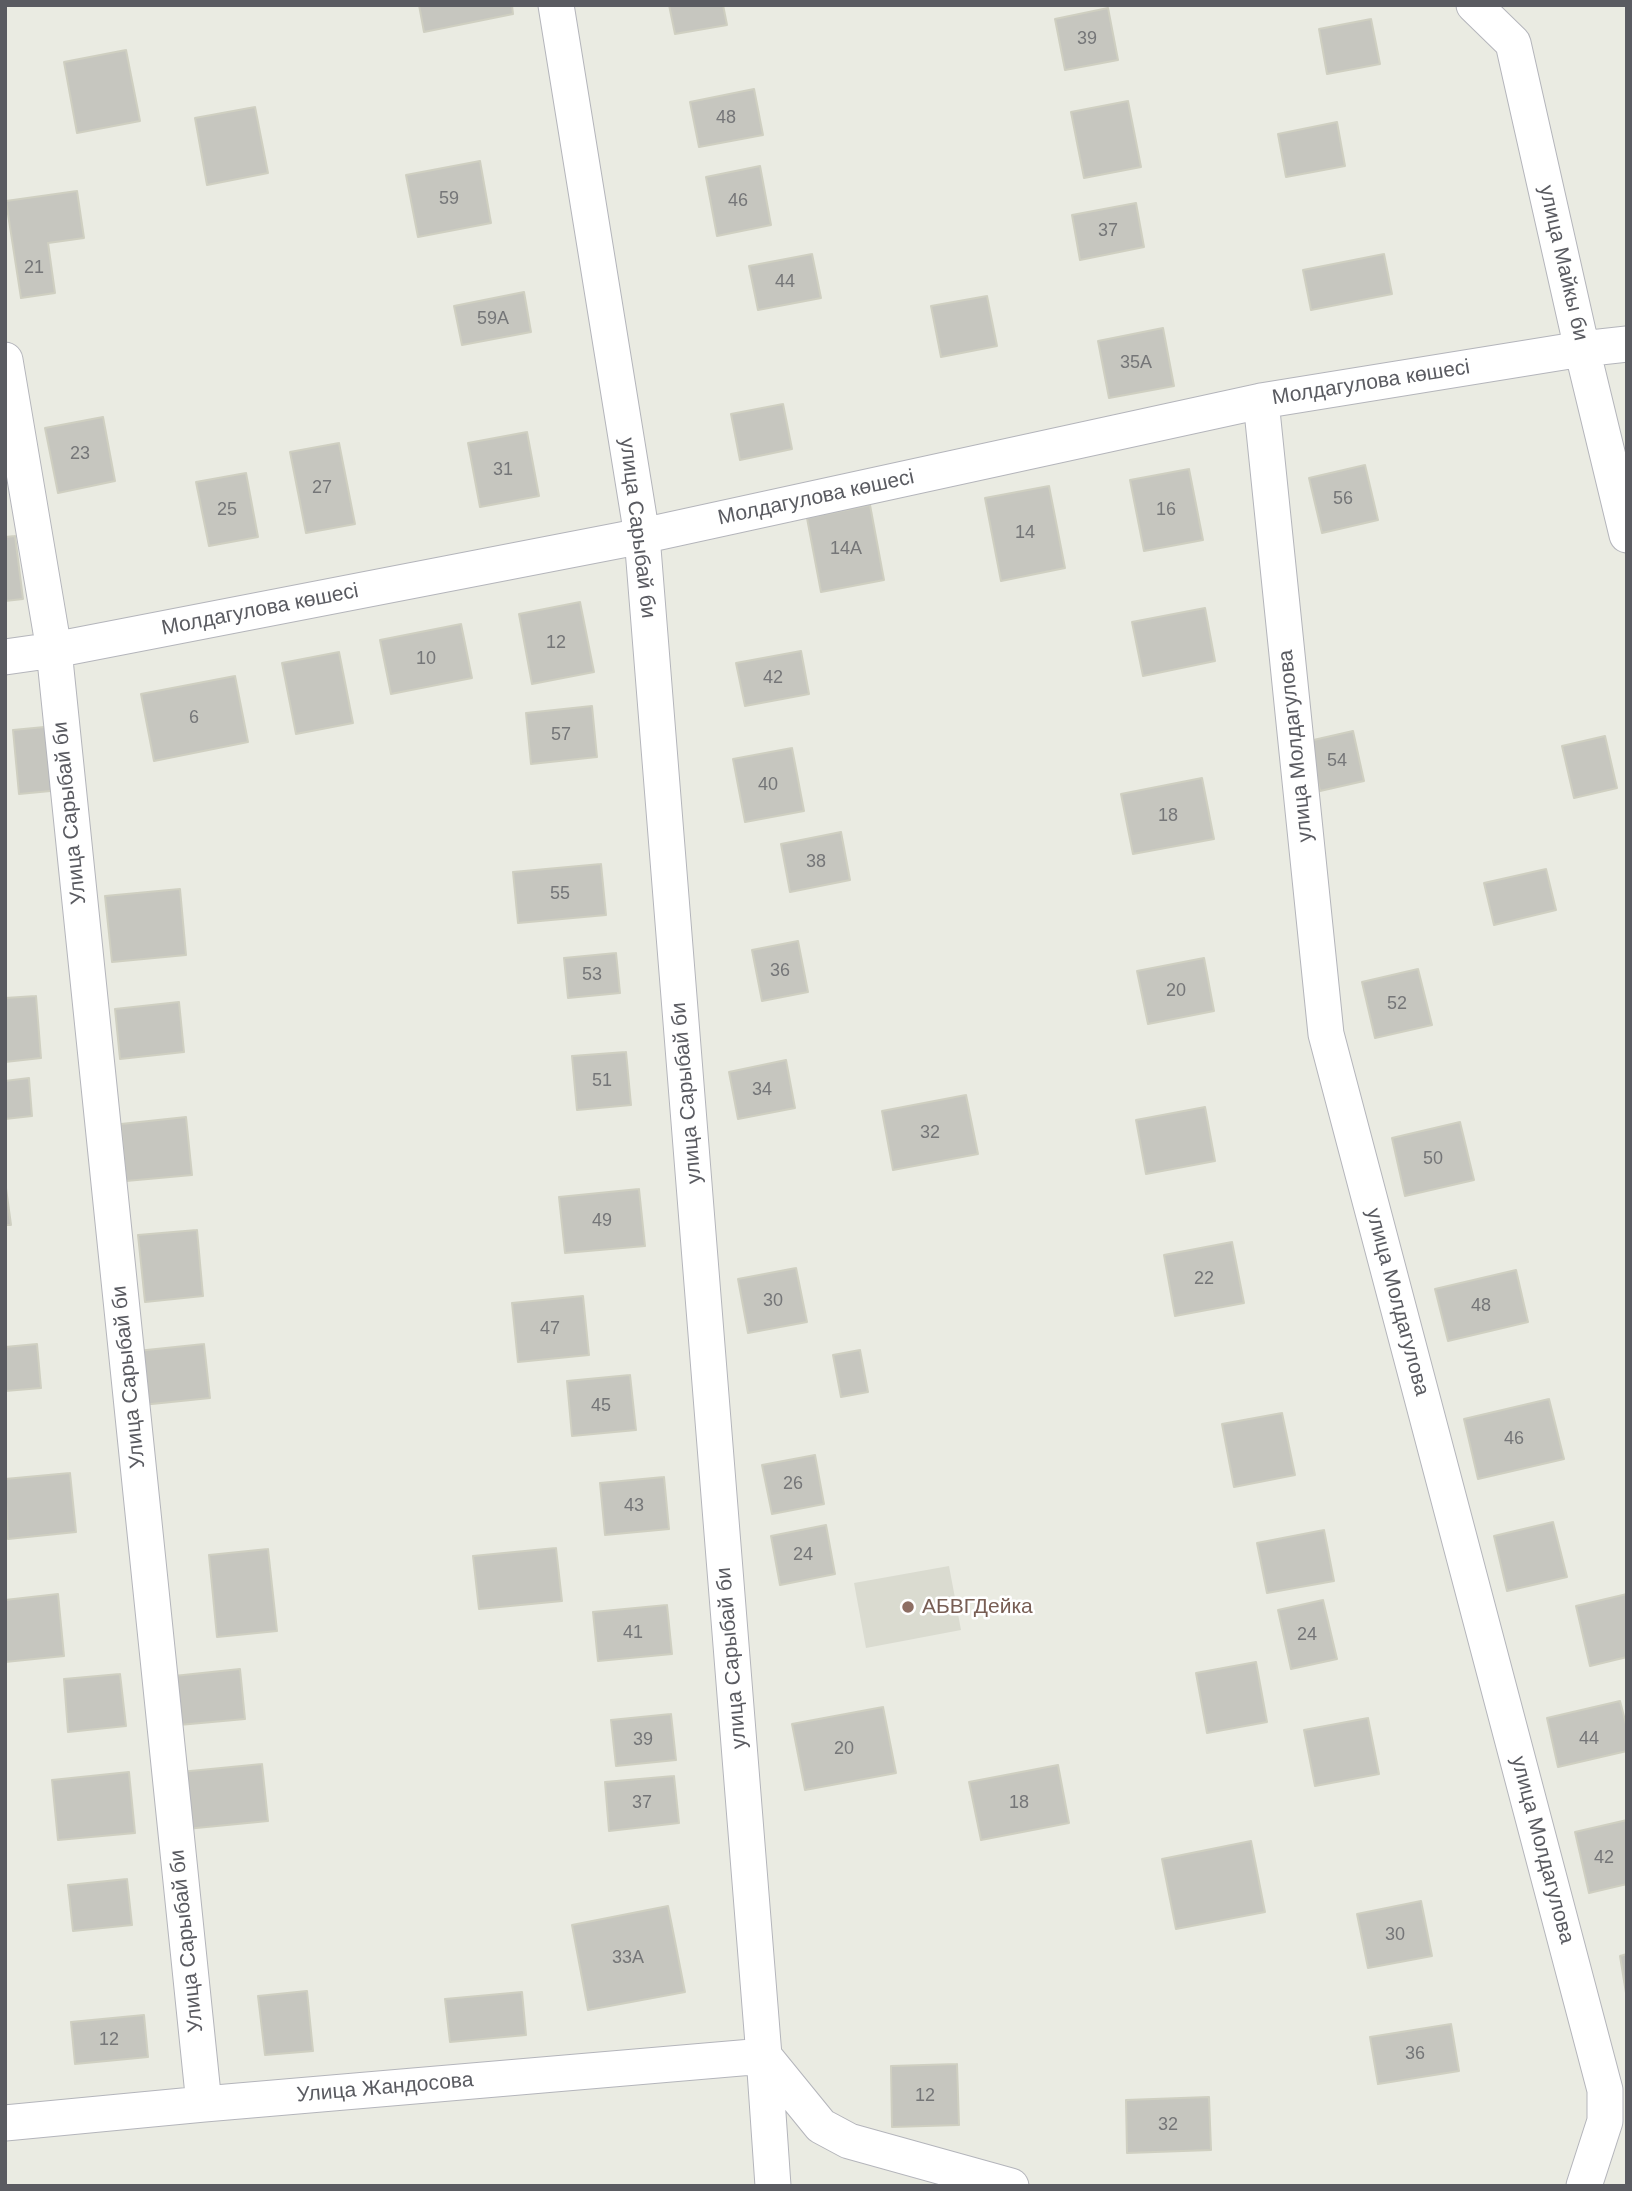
<!DOCTYPE html>
<html>
<head>
<meta charset="utf-8">
<style>
	body { margin:0 }
	#map { position:relative; width:1632px; height:2191px; overflow:hidden; background:#eaebe2; font-family:Helvetica,sans-serif }
	canvas { display:block }
	.frame { position:absolute; inset:0; border:7px solid #5a5b61; pointer-events:none }
</style>
</head>
<body>
<div id="map">
<canvas width="1632" height="2191"></canvas>
<div class="frame"></div>
</div>
<script>
const context = document.querySelector('canvas').getContext('2d');
context.lineJoin = 'round';
function paint(path, color) {
  context.fillStyle = color;
  context.fill(path, 'evenodd');
}
function shape(rows) {
  const path = new Path2D();
  for (const r of rows) {
    path.moveTo(r[0], r[1]);
    for (let i = 2; i < r.length; i += 2) path.lineTo(r[i], r[i + 1]);
  }
  return path;
}
function trace(path, color, width, dash) {
  context.strokeStyle = color;
  context.lineWidth = width;
  context.lineCap = dash ? 'butt' : 'round';
  context.setLineDash(dash || []);
  context.stroke(path);
}
function label(font, color, halo, rows, align = 'center') {
  context.font = font + ' Helvetica,sans-serif';
  context.lineWidth = 5;
  context.setLineDash([]);
  context.textBaseline = 'middle';
  context.strokeStyle = halo;
  context.fillStyle = color;
  for (const [text, x, y, turn = 0] of rows) {
    context.save();
    context.translate(x, y);
    context.rotate((+turn || 0) * Math.PI / 180);
    context.textAlign = isNaN(turn) ? turn : align;
    if (halo) context.strokeText(text, 0, 0);
    context.fillText(text, 0, 0);
    context.restore();
  }
}
paint(shape([
	[949,1566,961,1630,866,1648,854,1583]
]), '#dadbd0');
const building = shape([
	[419,5,512,5,513,14,424,32,419,5],
	[669,5,723,5,727,25,675,34,669,5],
	[1108,8,1118,60,1065,70,1055,19,1108,8],
	[1371,19,1380,64,1327,74,1319,29,1371,19],
	[126,50,140,121,77,133,64,62,126,50],
	[754,89,763,135,699,147,690,102,754,89],
	[1128,101,1141,167,1084,178,1071,112,1128,101],
	[255,107,268,173,207,185,195,118,255,107],
	[1337,122,1345,166,1286,177,1278,134,1337,122],
	[480,161,491,223,418,237,406,175,480,161],
	[760,166,771,225,717,236,706,177,760,166],
	[77,191,84,238,48,243,55,293,21,298,6,201,77,191],
	[1136,203,1144,247,1080,260,1072,215,1136,203],
	[812,254,821,298,758,310,749,266,812,254],
	[1384,254,1392,294,1311,310,1303,270,1384,254],
	[524,292,531,332,462,345,454,306,524,292],
	[987,296,997,346,941,357,931,306,987,296],
	[1163,328,1174,386,1109,398,1098,341,1163,328],
	[783,404,792,449,740,460,731,414,783,404],
	[103,417,115,481,58,493,45,428,103,417],
	[527,432,539,496,480,507,468,443,527,432],
	[339,443,355,524,306,533,290,452,339,443],
	[1365,465,1378,520,1322,533,1309,478,1365,465],
	[1189,469,1203,540,1144,551,1130,480,1189,469],
	[246,473,258,537,209,546,196,482,246,473],
	[1049,486,1065,568,1001,581,985,498,1049,486],
	[870,505,884,580,821,592,807,518,870,505],
	[15,536,23,599,5,601,5,537,15,536],
	[580,602,594,672,532,684,519,614,580,602],
	[1205,608,1215,661,1143,676,1132,622,1205,608],
	[461,624,472,678,391,694,380,640,461,624],
	[801,651,809,694,745,706,736,663,801,651],
	[339,652,353,723,296,734,282,663,339,652],
	[235,676,248,742,154,761,141,694,235,676],
	[592,706,597,757,531,764,526,713,592,706],
	[55,726,61,790,19,794,13,730,55,726],
	[1353,731,1364,781,1320,791,1309,741,1353,731],
	[1605,736,1617,788,1574,798,1562,746,1605,736],
	[792,748,804,811,745,822,733,759,792,748],
	[1202,778,1214,839,1133,854,1121,794,1202,778],
	[841,832,850,880,790,892,781,844,841,832],
	[601,864,606,915,518,923,513,872,601,864],
	[1546,869,1556,910,1494,925,1484,883,1546,869],
	[180,889,186,955,112,962,105,896,180,889],
	[798,941,808,992,762,1001,752,950,798,941],
	[616,953,620,993,568,998,564,958,616,953],
	[1204,958,1214,1011,1148,1024,1137,971,1204,958],
	[1418,969,1432,1025,1375,1038,1362,982,1418,969],
	[36,996,41,1058,5,1062,5,998,36,996],
	[179,1002,184,1052,120,1059,115,1009,179,1002],
	[626,1052,631,1105,577,1110,572,1056,626,1052],
	[786,1060,795,1108,738,1119,729,1072,786,1060],
	[29,1078,32,1116,5,1119,5,1081,29,1078],
	[966,1095,978,1154,893,1170,882,1111,966,1095],
	[1205,1107,1215,1161,1146,1174,1136,1120,1205,1107],
	[186,1117,192,1175,126,1181,121,1124,186,1117],
	[1460,1122,1474,1180,1405,1196,1392,1138,1460,1122],
	[5,1181,11,1225,5,1225,5,1181],
	[639,1189,645,1246,565,1253,559,1197,639,1189],
	[197,1230,203,1296,145,1302,138,1235,197,1230],
	[1232,1242,1244,1303,1175,1316,1164,1255,1232,1242],
	[796,1268,807,1322,748,1333,738,1279,796,1268],
	[1516,1270,1528,1322,1448,1341,1435,1289,1516,1270],
	[583,1296,589,1355,518,1362,512,1303,583,1296],
	[37,1344,41,1388,5,1391,5,1347,37,1344],
	[204,1344,210,1398,142,1405,137,1351,204,1344],
	[860,1350,868,1392,841,1397,833,1355,860,1350],
	[630,1375,636,1430,572,1436,567,1381,630,1375],
	[1549,1399,1564,1459,1478,1479,1464,1419,1549,1399],
	[1282,1413,1295,1475,1234,1487,1222,1424,1282,1413],
	[815,1455,824,1504,772,1514,762,1465,815,1455],
	[70,1473,76,1532,8,1539,5,1479,70,1473],
	[664,1477,669,1529,605,1535,600,1483,664,1477],
	[1553,1522,1567,1577,1507,1591,1494,1536,1553,1522],
	[826,1525,835,1574,780,1585,771,1536,826,1525],
	[1324,1530,1334,1581,1267,1593,1257,1543,1324,1530],
	[556,1548,562,1601,479,1609,473,1556,556,1548],
	[268,1549,277,1631,217,1637,209,1555,268,1549],
	[58,1594,64,1656,5,1662,5,1600,58,1594],
	[1627,1594,1627,1657,1590,1666,1576,1606,1627,1594],
	[1323,1600,1337,1659,1291,1669,1278,1610,1323,1600],
	[667,1605,672,1654,598,1661,593,1612,667,1605],
	[1256,1662,1267,1722,1207,1733,1196,1673,1256,1662],
	[240,1669,245,1719,179,1725,174,1676,240,1669],
	[120,1674,126,1726,68,1732,64,1679,120,1674],
	[1620,1701,1627,1728,1627,1751,1558,1767,1547,1718,1620,1701],
	[883,1707,896,1773,805,1790,792,1724,883,1707],
	[671,1714,676,1760,616,1766,611,1720,671,1714],
	[1368,1718,1379,1774,1315,1786,1304,1730,1368,1718],
	[262,1764,268,1821,186,1829,180,1772,262,1764],
	[1058,1765,1069,1823,981,1840,969,1782,1058,1765],
	[129,1772,135,1833,58,1840,52,1780,129,1772],
	[674,1776,679,1823,609,1831,605,1782,674,1776],
	[1627,1820,1627,1884,1589,1893,1575,1832,1627,1820],
	[1251,1841,1265,1912,1176,1929,1162,1859,1251,1841],
	[127,1879,132,1925,73,1931,68,1885,127,1879],
	[1421,1901,1432,1956,1368,1968,1357,1914,1421,1901],
	[668,1906,685,1992,588,2010,572,1925,668,1906],
	[1627,1954,1627,1999,1620,1956,1627,1954],
	[307,1991,313,2051,265,2055,258,1996,307,1991],
	[522,1992,526,2035,450,2042,445,1999,522,1992],
	[144,2015,148,2057,75,2064,71,2022,144,2015],
	[1451,2024,1459,2071,1378,2084,1370,2037,1451,2024],
	[957,2064,959,2125,892,2127,891,2066,957,2064],
	[1209,2097,1211,2150,1127,2153,1126,2100,1209,2097]
]);
paint(building, '#c6c6bf');
trace(building, '#cfcfc1', 2);
const street = shape([
	[556,5,642,536,764,2056,773,2186],
	[1474,5,1513,43,1582,349,1627,535],
	[5,360,54,650,204,2104],
	[1261,401,1326,1034,1605,2090,1605,2121,1584,2186],
	[5,657,54,650,642,536,1261,401,1582,349,1627,344],
	[5,2123,204,2104,764,2056,821,2126,849,2141,1011,2186]
]);
trace(street, '#b4b5bb', 37);
trace(street, '#fff', 35);
for (const [x, y, r, color] of [
	[908,1607,7,"#8d6e63"]
]) {
  const dot = new Path2D();
  dot.arc(x, y, r, 0, 2 * Math.PI);
  context.fillStyle = color;
  context.fill(dot);
  trace(dot, '#fff', 2.5);
}
label('18px', '#757678', null, [
	["39",1087,39],
	["48",726,118],
	["59",449,199],
	["46",738,201],
	["37",1108,231],
	["21",34,268],
	["44",785,282],
	["59А",493,319],
	["35А",1136,363],
	["23",80,454],
	["31",503,470],
	["27",322,488],
	["56",1343,499],
	["25",227,510],
	["16",1166,510],
	["14",1025,533],
	["14А",846,549],
	["12",556,643],
	["10",426,659],
	["42",773,678],
	["6",194,718],
	["57",561,735],
	["54",1337,761],
	["40",768,785],
	["18",1168,816],
	["38",816,862],
	["55",560,894],
	["36",780,971],
	["53",592,975],
	["20",1176,991],
	["52",1397,1004],
	["51",602,1081],
	["34",762,1090],
	["32",930,1133],
	["50",1433,1159],
	["49",602,1221],
	["22",1204,1279],
	["30",773,1301],
	["48",1481,1306],
	["47",550,1329],
	["45",601,1406],
	["46",1514,1439],
	["26",793,1484],
	["43",634,1506],
	["24",803,1555],
	["41",633,1633],
	["24",1307,1635],
	["44",1589,1739],
	["39",643,1740],
	["20",844,1749],
	["37",642,1803],
	["18",1019,1803],
	["42",1604,1858],
	["30",1395,1935],
	["33А",628,1958],
	["12",109,2040],
	["36",1415,2054],
	["12",925,2096],
	["32",1168,2125]
]);
label('21px', '#5a5b61', '#fff', [
	["улица Майкы би",1563,263,77],
	["Молдагулова көшесі",1371,383,-9],
	["Молдагулова көшесі",816,498,-12],
	["улица Сарыбай би",637,528,83],
	["Молдагулова көшесі",260,610,-11],
	["улица Молдагулова",1296,746,-96],
	["Улица Сарыбай би",70,813,-96],
	["улица Сарыбай би",687,1093,-95],
	["улица Молдагулова",1397,1302,75],
	["Улица Сарыбай би",129,1377,-96],
	["улица Сарыбай би",732,1658,-95],
	["улица Молдагулова",1542,1850,75],
	["Улица Сарыбай би",187,1941,-96],
	["Улица Жандосова",385,2088,-5]
]);
label('21px', '#785e54', '#fff', [
	["АБВГДейка",922,1607]
], 'left');
</script>
</body>
</html>
